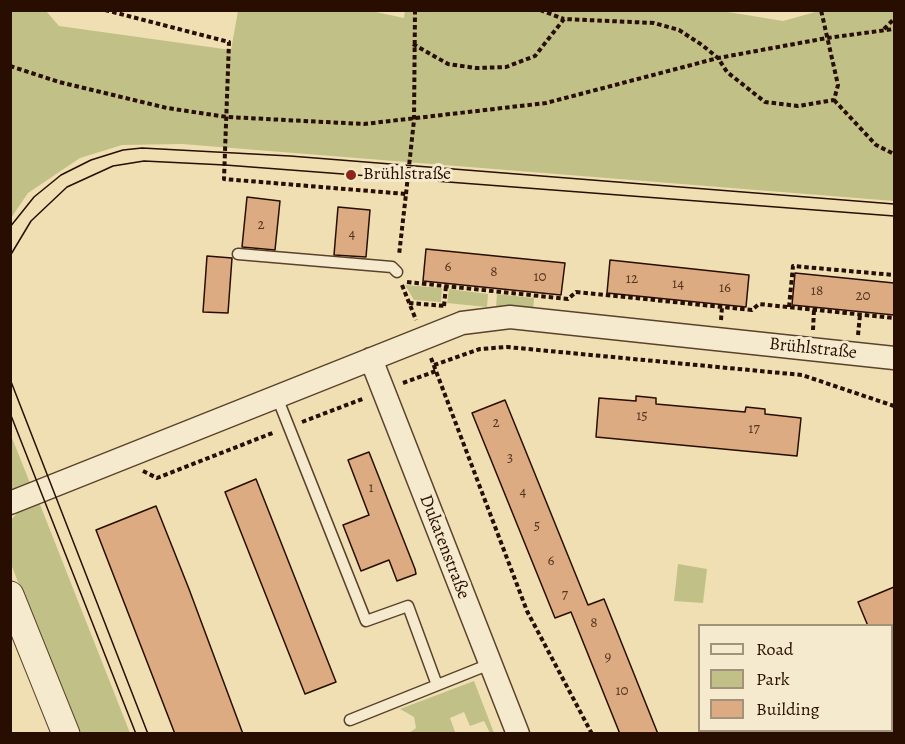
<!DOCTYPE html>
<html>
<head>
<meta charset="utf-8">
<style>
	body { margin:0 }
	#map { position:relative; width:905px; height:744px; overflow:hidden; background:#efdfb2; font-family:Alegreya,serif }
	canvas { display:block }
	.frame { position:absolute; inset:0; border:12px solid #280e00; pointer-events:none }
	.legend { position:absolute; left:698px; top:624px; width:195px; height:108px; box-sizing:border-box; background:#f5eacd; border:2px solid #a3927b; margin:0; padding:8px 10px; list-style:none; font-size:18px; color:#280e00 }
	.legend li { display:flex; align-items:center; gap:12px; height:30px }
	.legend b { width:30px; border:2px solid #a3927b }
</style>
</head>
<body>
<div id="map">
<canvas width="905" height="744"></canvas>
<div class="frame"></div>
<ul class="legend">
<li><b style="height:8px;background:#f5eacd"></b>Road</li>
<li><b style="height:16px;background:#c0c087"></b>Park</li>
<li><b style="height:16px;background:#dcab81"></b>Building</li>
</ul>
</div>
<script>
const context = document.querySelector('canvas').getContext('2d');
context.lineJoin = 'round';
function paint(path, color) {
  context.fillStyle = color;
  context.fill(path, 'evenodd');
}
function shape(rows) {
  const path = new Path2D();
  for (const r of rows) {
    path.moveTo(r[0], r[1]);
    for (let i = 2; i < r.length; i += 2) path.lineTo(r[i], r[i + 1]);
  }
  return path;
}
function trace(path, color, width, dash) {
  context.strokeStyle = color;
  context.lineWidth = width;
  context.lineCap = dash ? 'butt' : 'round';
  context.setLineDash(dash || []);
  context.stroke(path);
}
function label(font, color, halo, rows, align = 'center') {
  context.font = font + ' Alegreya,serif';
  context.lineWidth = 6;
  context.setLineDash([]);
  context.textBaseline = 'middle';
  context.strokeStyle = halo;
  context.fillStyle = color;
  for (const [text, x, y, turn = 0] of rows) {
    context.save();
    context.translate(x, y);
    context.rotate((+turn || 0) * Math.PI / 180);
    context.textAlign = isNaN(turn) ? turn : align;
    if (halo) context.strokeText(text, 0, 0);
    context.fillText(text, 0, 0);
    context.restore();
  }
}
paint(shape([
	[371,11,404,18,405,10,716,10,783,21,819,11,894,11,894,201,182,144,122,145,80,158,28,193,11,218,11,11,46,11,59,26,231,50,238,11],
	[405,285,442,288,441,302,414,300],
	[449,289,488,294,487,307,447,303],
	[497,294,534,298,533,312,496,307],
	[10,433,30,483,10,491],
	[39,502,130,733,77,733,11,564,11,520,19,511],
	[678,564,707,569,703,603,674,601],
	[474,681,494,733,490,733,484,721,470,726,464,712,450,718,455,732,409,733,416,728,414,717,400,709]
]), '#c0c087');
const building = shape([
	[247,197,280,201,275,250,242,247,247,197],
	[338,207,370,210,366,257,334,255,338,207],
	[426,249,565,263,561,295,423,281,426,249],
	[207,256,232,258,228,313,203,312,207,256],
	[610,260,749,275,746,307,607,293,610,260],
	[795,273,894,283,894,315,792,305,795,273],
	[636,396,656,398,656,404,745,412,746,407,765,409,765,414,801,418,797,456,596,437,599,398,636,401,636,396],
	[505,400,588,605,604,599,658,734,620,734,571,612,555,618,472,413,505,400],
	[369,452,415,569,416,574,397,581,389,560,361,571,343,525,369,515,348,460,369,452],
	[256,479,336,682,305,694,225,492,256,479],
	[156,506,189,589,243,734,175,734,96,530,156,506],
	[894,587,894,626,868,626,858,602,894,587]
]);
paint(building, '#dcab81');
trace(building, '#280e00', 1.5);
const service = shape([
	[238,254,392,267,397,272],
	[277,397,366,621,408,606,437,685],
	[350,720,490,664]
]);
const minor = shape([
	[371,359,518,734],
	[10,503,462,323,510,317,894,358],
	[892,688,894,687],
	[816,734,821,730]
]);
const tertiary = shape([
	[10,595,66,734]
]);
trace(service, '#5a422c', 13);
trace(minor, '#5a422c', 25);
trace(tertiary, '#5a422c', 29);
trace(shape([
	[105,10,229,42,224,179,406,194,399,255],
	[540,10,564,19],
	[884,29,894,19],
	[413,44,448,64,476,68,506,67,535,56,564,19,654,23,679,30,702,45,718,58,727,72,765,102,798,106,834,100,838,85,821,10],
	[10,66,59,82,167,108,227,117,364,124,546,103,718,58,827,38,894,29],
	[834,100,876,145,894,154],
	[406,194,414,120,415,10],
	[407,282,568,299,576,292,752,310,759,304,894,318],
	[402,285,416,320],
	[409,303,446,306],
	[444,306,446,286],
	[789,307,793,266,894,275],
	[721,320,722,307],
	[813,330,814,310],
	[858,335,860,315],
	[431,358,527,611,592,734],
	[434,365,480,349,507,347,802,375,894,406],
	[403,383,436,371],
	[302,422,365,398],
	[143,471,157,478,275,432]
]), '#280e00', 4, [4.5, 3]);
trace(service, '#f5eacd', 10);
trace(minor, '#f5eacd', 22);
trace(tertiary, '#f5eacd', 27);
trace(shape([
	[10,227,34,197,61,175,91,160,123,150,142,148,290,156,894,204],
	[10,256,31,221,67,187,113,166,144,161,225,165,894,216],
	[10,379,148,734],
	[10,413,136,734]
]), '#280e00', 1.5);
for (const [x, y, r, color] of [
	[351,175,6,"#8f2418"]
]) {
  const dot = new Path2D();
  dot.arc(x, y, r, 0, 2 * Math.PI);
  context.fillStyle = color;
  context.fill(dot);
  trace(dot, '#f5eacd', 2);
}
label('15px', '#553520', null, [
	["2",261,225],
	["4",352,234],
	["6",448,267],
	["8",494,272],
	["10",540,277],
	["12",632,279],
	["14",678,284],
	["16",725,288],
	["18",817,291],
	["20",863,296],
	["15",642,416],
	["2",496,423],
	["17",754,429],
	["3",510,458],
	["1",371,488],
	["4",523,492],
	["5",537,526],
	["6",551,561],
	["7",565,595],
	["8",594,623],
	["9",608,657],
	["10",622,691]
]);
label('18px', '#280e00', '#f5eacd', [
	["Brühlstraße",363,175]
], 'left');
label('18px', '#280e00', '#f5eacd', [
	["Brühlstraße",813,349,6],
	["Dukatenstraße",444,547,69]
]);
</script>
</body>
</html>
